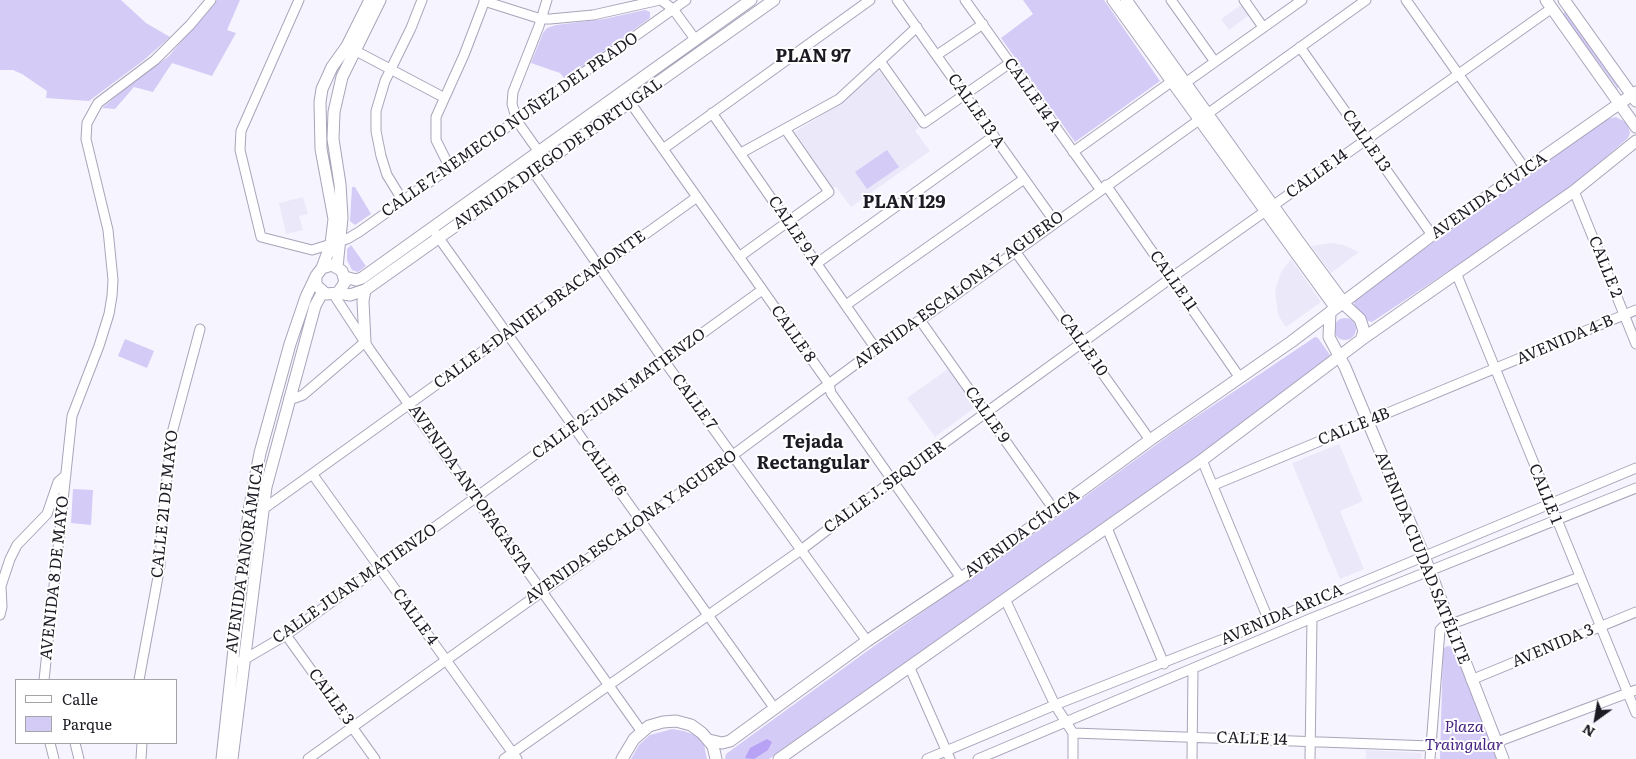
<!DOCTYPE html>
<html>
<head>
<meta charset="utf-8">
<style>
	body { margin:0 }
	#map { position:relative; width:1636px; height:759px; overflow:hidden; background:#f6f4fe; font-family:Literata,serif }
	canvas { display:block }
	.legend { position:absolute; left:15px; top:679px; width:162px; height:65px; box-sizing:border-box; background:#fff; border:1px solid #a4a3a7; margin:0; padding:6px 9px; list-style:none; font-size:15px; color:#1c1a23 }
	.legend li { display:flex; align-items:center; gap:10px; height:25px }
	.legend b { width:25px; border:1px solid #a4a3a7 }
	.north { position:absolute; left:1571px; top:694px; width:50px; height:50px; -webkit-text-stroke:4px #fff; paint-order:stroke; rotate:212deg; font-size:14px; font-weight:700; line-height:20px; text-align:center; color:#1c1a23 }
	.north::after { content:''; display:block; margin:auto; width:18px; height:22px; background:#1c1a23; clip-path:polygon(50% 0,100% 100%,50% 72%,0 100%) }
</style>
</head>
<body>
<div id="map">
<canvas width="1636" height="759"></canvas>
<ul class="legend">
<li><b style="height:6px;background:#fff"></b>Calle</li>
<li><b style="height:14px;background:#d4cbf6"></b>Parque</li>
</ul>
<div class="north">N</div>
</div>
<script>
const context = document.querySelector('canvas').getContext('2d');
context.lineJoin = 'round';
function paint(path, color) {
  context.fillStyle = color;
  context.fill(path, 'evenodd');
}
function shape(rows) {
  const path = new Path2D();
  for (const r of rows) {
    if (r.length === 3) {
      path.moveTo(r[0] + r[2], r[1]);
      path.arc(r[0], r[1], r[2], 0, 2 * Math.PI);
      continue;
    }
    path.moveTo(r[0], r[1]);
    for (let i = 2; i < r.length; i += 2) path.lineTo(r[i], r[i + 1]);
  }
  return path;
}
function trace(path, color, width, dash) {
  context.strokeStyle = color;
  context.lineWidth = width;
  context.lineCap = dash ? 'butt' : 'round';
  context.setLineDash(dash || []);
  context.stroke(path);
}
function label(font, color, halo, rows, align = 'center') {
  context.font = font + ' Literata,serif';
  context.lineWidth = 4;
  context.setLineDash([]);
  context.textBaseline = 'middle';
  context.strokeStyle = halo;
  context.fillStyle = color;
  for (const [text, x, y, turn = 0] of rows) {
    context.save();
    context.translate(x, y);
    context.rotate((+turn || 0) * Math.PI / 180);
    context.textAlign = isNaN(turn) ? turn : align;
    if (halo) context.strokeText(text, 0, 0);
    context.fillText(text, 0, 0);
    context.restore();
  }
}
paint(shape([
	[1241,5,1249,15,1229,30,1221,19],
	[876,71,879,71,882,74,919,127,915,131,930,151,851,207,836,187,833,188,795,132,838,105],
	[303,197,308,214,299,216,303,230,286,234,279,203],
	[1331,243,1343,245,1359,252,1331,273,1311,246],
	[1291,259,1321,302,1286,327,1278,315,1275,291,1281,272],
	[948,369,975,406,973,409,935,437,907,398],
	[1339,444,1363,501,1340,511,1364,569,1340,579,1292,463],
	[1366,750,1422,753,1421,759,1366,759]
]), '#ebe8fa');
paint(shape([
	[0,0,121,0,146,23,170,37,144,60,89,101,46,98,47,91,22,74,13,70,0,70],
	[217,0,240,0,227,30,236,33,212,76,172,63,153,92,134,87,115,109,102,108,137,79,168,57],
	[1023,0,1104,0,1160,81,1075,142,1001,38,1033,14],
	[645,10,650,12,650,18,565,79,560,73,531,63,543,33,547,28,556,25,604,19],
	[1565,11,1618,86,1618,89,1563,15],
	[1616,117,1627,123,1630,133,1628,138,1561,196,1372,322,1365,320,1363,314,1354,305,1355,298,1607,119],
	[887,150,899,167,867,189,855,172],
	[352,187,355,187,371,214,355,225,350,221],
	[351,245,366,266,358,272,352,270,347,260,347,249],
	[1345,329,11],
	[1315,337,1318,338,1330,355,1330,361,1053,560,769,759,725,759,726,754,870,649,1035,533,1175,431],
	[125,339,154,351,147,368,118,356],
	[73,489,93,490,91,525,71,523],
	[1447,646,1453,647,1500,759,1440,759,1443,649],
	[672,729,684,731,697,736,704,745,707,759,631,759,639,745,650,735]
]), '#d4cbf6');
paint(shape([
	[767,739,772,742,768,750,754,759,745,758,750,748]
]), '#b7a2f5');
const minor = shape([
	[299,0,241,131,240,150,261,237,312,250,347,239,359,232,686,0],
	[661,0,673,9,695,39],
	[897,0,1055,222],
	[965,0,1100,189],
	[1171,0,1215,62],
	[1244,0,1263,27],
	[1406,0,1526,170],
	[484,1,541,19,550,19,593,15,660,0],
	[1300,47,1432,235],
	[356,51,443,97],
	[937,55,983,24],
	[880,61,924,123,1010,63],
	[1181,86,1302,0],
	[627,98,829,384,831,393,961,578],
	[712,113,876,349],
	[663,149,870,0],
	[1073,152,1171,82],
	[741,153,839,99,917,27],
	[546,162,517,121,512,104,513,92,539,26,547,0],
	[530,167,665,362,867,641],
	[450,168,436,140,436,117,464,55,485,0],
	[1106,185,1240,378],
	[1574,191,1636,344],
	[403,201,387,175,381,156,376,131,376,111,385,81,411,28,422,0],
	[436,234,775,709],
	[1015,251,1150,440],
	[739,257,829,192,786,130],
	[816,264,994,136],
	[1457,275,1636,713],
	[334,295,370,350,642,732],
	[846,305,1024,179],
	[920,320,1055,511],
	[289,398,295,398,303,395,365,342],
	[1202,460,1269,621],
	[313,475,517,759],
	[1214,485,1636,310],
	[249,511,262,510,697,197],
	[1107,528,1164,664],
	[1005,599,1055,705,1073,733,1073,759],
	[0,615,2,607,1,586,10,559,17,545,47,514,58,482,66,475],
	[286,635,375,759],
	[240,662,286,635,762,290],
	[909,666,950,759],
	[44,680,72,416,99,346,109,314,112,296,113,280,108,230,86,139,87,123,98,103,155,60,190,25,211,0],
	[139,680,160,566,162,524,172,433,200,329],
	[1471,680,1636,612],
	[1073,733,1431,746],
	[1497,742,1636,690],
	[50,743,54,759],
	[75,743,79,759],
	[141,759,142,743],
	[308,759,733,455,876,349,926,316,1366,0],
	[504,759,801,550,892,481,1171,278,1552,8],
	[927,759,1055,705,1269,621,1636,468],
	[978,759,1312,618,1636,488],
	[1192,759,1193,670],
	[1310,759,1312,618],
	[1430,759,1440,630,1443,627,1580,577]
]);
const major = shape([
	[1113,0,1335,307],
	[1126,0,1299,242,1347,307,1360,319,1364,331,1361,340],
	[1546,0,1636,127],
	[1564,0,1636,101],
	[337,267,342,218,340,184,333,139,334,112,342,77,380,0],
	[322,268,331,244,334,219,321,149,320,102,322,89,332,67,347,46,370,0],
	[345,277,356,280,362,278,751,0],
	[338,293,350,295,365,290,774,0],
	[1330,312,1329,337,1345,367,1424,556,1503,759],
	[365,342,363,301,365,290],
	[709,740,722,743,730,741,867,641,970,572,1150,440,1291,342,1432,235,1636,92],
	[222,759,249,511,260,453,290,344,306,297,316,276,322,268,332,265,342,271,345,282,338,293,326,294,316,285,316,276],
	[232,759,266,487,315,306,322,293],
	[622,759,634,739,649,726,663,722,676,721,691,725,702,733,713,746,716,759],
	[779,759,1202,460,1361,340,1574,191,1636,141]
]);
trace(minor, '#a9a4ba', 11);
trace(major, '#a9a4ba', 13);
trace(minor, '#fff', 9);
trace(major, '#fff', 11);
label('16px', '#1c1a23', '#fff', [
	["CALLE 14 A",1032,95,55],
	["CALLE 13 A",976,111,55],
	["CALLE 7-NEMECIO NUÑEZ DEL PRADO",510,125,-35],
	["CALLE 13",1366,141,55],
	["AVENIDA DIEGO DE PORTUGAL",558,154,-35],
	["CALLE 14",1317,174,-36],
	["AVENIDA CÍVICA",1489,196,-35],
	["CALLE 9 A",794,231,56],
	["CALLE 2",1605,267,68],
	["CALLE 11",1173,281,55],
	["AVENIDA ESCALONA Y AGUERO",959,290,-36],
	["CALLE 4-DANIEL BRACAMONTE",540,310,-36],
	["CALLE 8",793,334,55],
	["AVENIDA 4-B",1565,340,-23],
	["CALLE 10",1083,345,55],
	["CALLE 2-JUAN MATIENZO",619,394,-36],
	["CALLE 7",694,402,54],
	["CALLE 9",987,415,55],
	["CALLE 4B",1354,427,-22],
	["CALLE 6",603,468,54],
	["CALLE J. SEQUIER",885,487,-36],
	["AVENIDA ANTOFAGASTA",470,489,55],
	["CALLE 1",1545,494,68],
	["CALLE 21 DE MAYO",165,504,-84],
	["AVENIDA ESCALONA Y AGUERO",631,527,-35],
	["AVENIDA CÍVICA",1022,534,-36],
	["AVENIDA PANORÁMICA",245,558,-82],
	["AVENIDA CIUDAD SATÉLITE",1422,558,68],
	["AVENIDA 8 DE MAYO",55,578,-84],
	["CALLE JUAN MATIENZO",355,584,-35],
	["AVENIDA ARICA",1282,615,-23],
	["CALLE 4",415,617,54],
	["AVENIDA 3",1553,646,-23],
	["CALLE 3",331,697,54],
	["CALLE 14",1252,739,2]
]);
label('italic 16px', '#472483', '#fff', [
	["Plaza",1464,727],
	["Traingular",1464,745]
]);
label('bold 18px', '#1c1a23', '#fff', [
	["PLAN 97",813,57],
	["PLAN 129",904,203],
	["Tejada",813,443],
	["Rectangular",813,464]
]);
</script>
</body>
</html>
